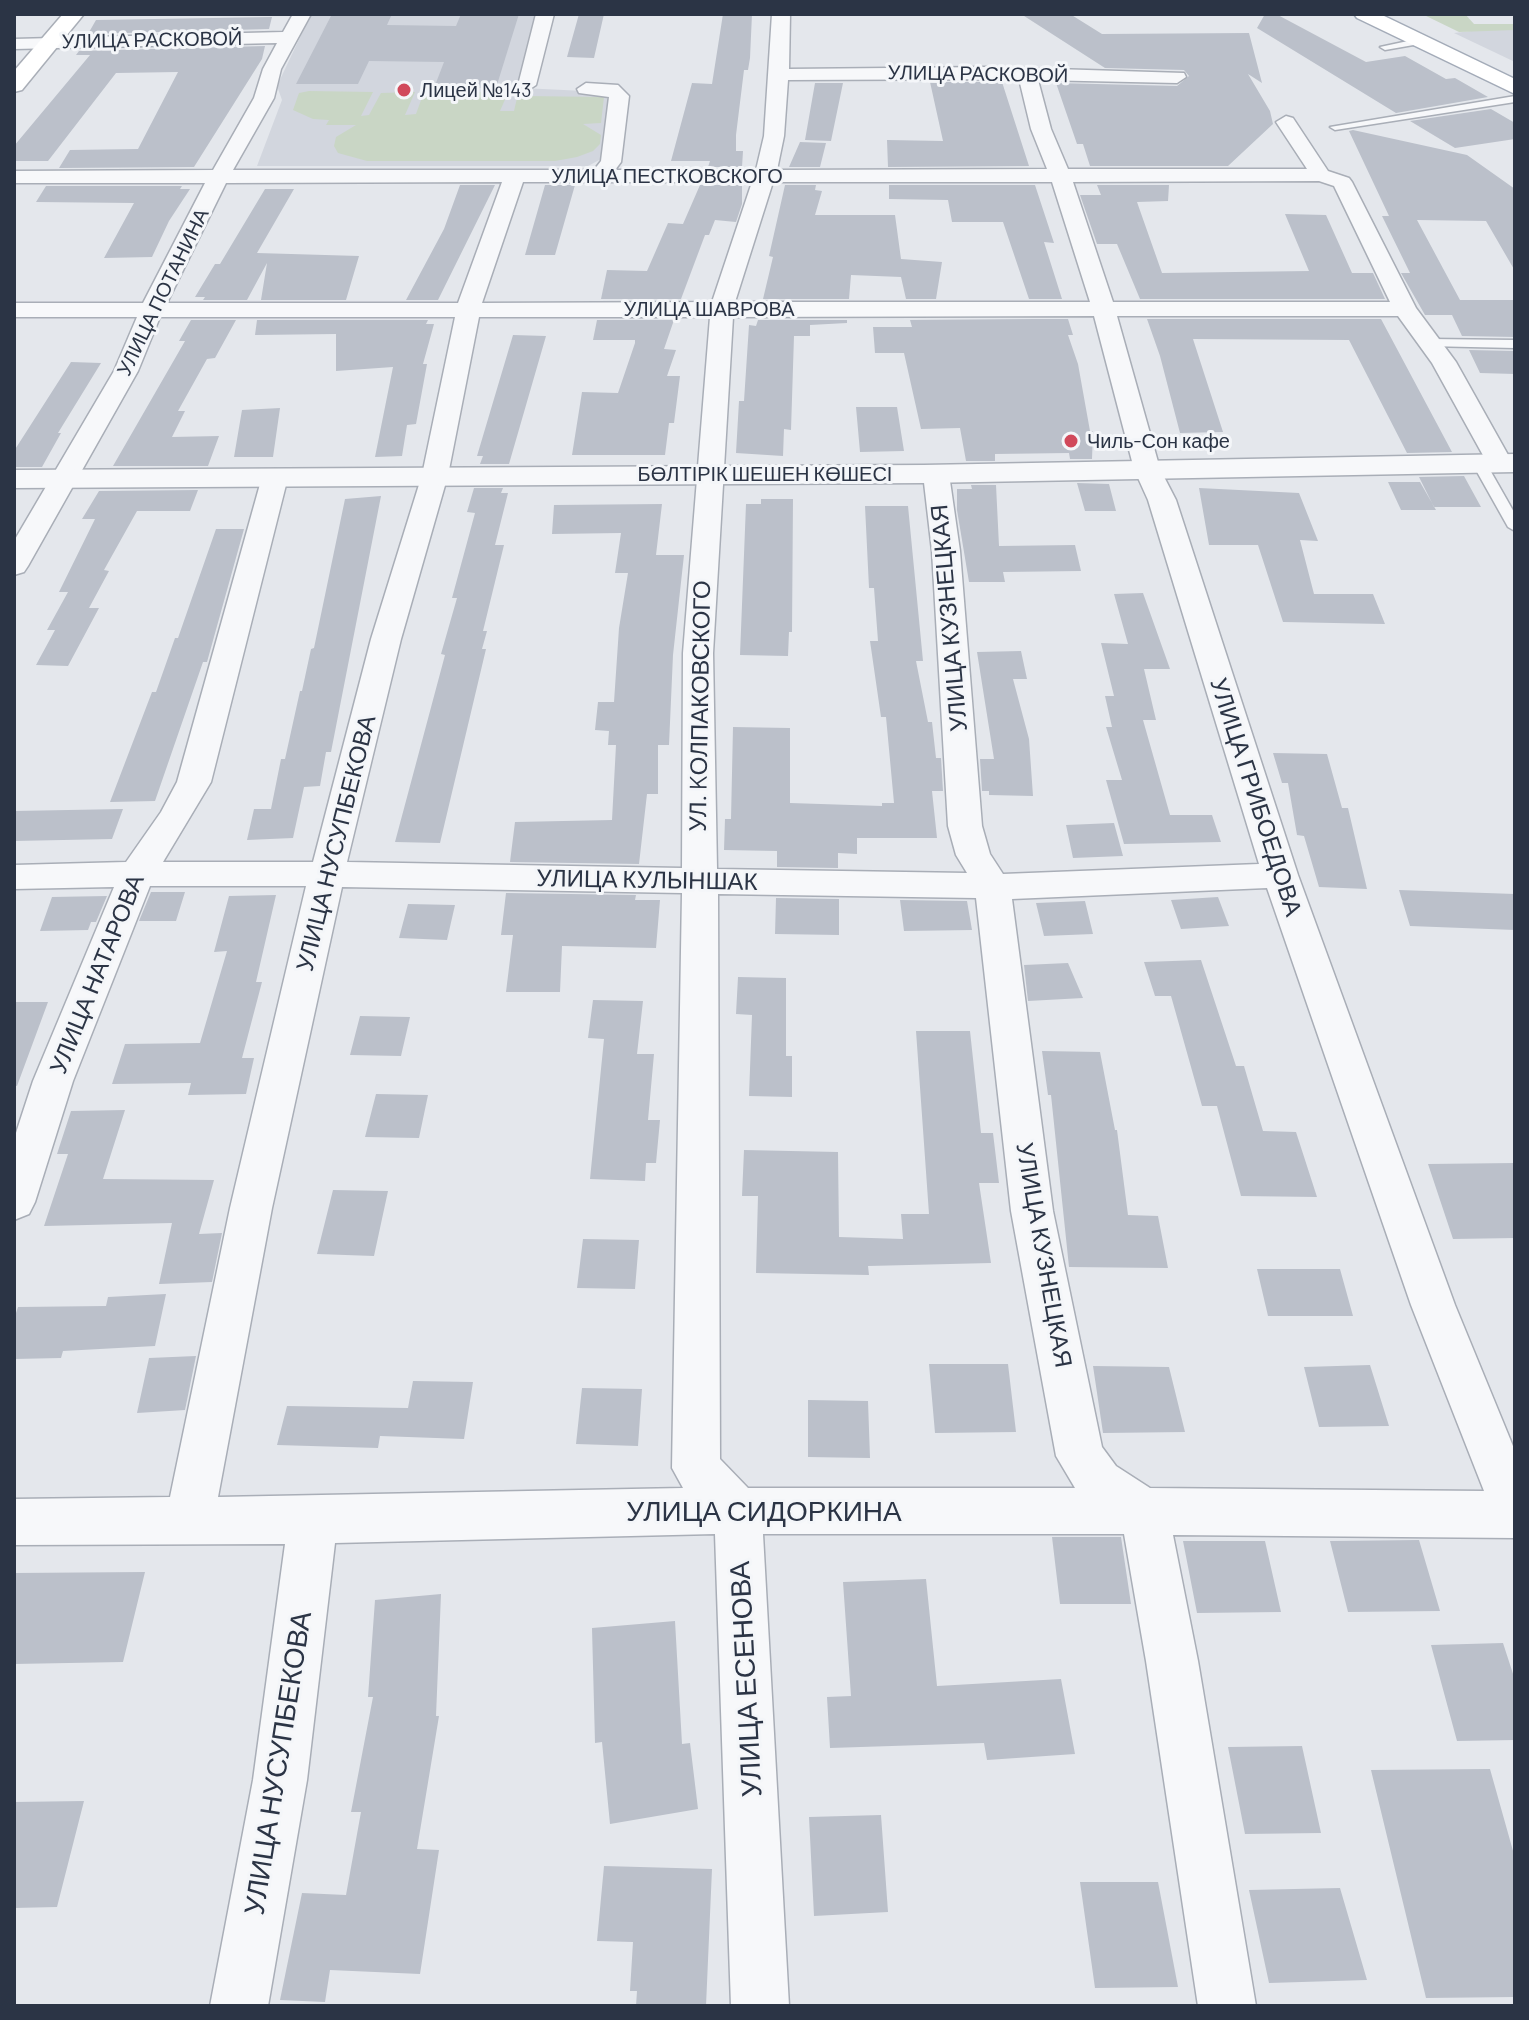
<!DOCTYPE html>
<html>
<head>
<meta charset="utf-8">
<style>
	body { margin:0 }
	#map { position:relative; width:1529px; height:2020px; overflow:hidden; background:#e4e7ec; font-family:Barlow,sans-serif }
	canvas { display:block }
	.frame { position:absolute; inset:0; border:16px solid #2b3445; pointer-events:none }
</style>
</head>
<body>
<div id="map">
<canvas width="1529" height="2020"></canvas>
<div class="frame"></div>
</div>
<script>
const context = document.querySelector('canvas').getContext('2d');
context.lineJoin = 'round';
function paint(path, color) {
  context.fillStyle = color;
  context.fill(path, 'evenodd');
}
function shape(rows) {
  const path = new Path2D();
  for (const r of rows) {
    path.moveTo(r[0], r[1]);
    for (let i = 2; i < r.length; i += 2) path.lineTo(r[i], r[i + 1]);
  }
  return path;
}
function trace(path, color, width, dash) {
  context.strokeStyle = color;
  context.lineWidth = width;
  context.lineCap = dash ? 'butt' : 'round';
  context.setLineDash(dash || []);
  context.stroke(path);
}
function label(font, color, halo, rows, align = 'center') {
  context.font = font + ' Barlow,sans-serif';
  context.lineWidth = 6;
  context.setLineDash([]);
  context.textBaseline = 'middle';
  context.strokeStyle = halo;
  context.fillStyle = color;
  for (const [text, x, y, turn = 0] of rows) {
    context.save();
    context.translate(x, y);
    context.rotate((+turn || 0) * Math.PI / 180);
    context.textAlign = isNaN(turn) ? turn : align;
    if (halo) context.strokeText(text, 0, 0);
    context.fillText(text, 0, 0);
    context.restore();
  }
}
paint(shape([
	[311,14,542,14,522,88,605,92,609,96,603,158,588,166,257,166,282,100,277,86],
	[1480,30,1515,30,1515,62,1454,33]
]), '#d2d6de');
paint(shape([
	[1422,14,1465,14,1474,24,1515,24,1515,30,1459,32],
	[309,91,373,92,361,116,369,115,381,93,415,92,405,115,416,114,424,92,504,92,507,95,500,111,514,111,517,98,524,96,604,97,601,123,583,124,601,135,600,144,593,151,577,157,555,161,367,161,338,153,334,146,336,137,356,125,326,125,329,120,313,119,293,110,299,93]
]), '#c9d6c5');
paint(shape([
	[332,14,392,14,387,25,456,26,461,14,519,14,496,88,434,88,444,62,369,61,358,84,296,84],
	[579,14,604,14,594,58,567,57],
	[723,14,752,14,750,58,748,70,744,70,736,135,736,151,743,151,742,167,708,167,710,161,671,161,692,83,712,84],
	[1021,14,1070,14,1102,34,1249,33,1262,83,1248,74,1270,111,1273,124,1228,166,1090,166,1083,144,1077,144,1056,83,1177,86,1189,76,1184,70,1105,68],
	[1265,14,1276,14,1366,62,1405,56,1446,79,1455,78,1488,97,1396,113,1257,28],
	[272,17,269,29,88,34,96,20],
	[265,46,262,59,194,167,59,168,70,150,138,149,178,72,116,73,48,161,14,161,14,146,90,55,76,55,79,51],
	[930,82,1002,82,1029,166,888,167,887,140,943,141],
	[815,83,843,83,831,141,805,140],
	[1491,109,1515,123,1515,139,1455,148,1410,121],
	[1353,130,1467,155,1515,189,1515,271,1486,221,1417,220,1460,300,1515,300,1515,337,1462,336,1452,315,1425,315,1401,273,1410,273,1382,216,1389,216,1349,131],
	[800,142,826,143,820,167,789,167],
	[460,185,495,185,438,300,406,300,444,229],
	[545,185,575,185,555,255,525,255],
	[700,185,742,185,742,204,736,222,715,220,709,235,705,235,681,299,601,299,607,270,647,271,668,223,683,224],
	[785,185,816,185,815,190,822,191,815,215,895,215,901,259,942,262,936,299,906,299,901,277,851,275,849,299,763,299,773,257,769,256],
	[889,185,1035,185,1054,243,1044,242,1062,299,1029,299,1003,222,952,222,948,200,889,199],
	[1097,185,1169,185,1168,201,1137,202,1162,273,1309,271,1285,214,1326,215,1352,273,1373,273,1385,299,1140,299,1117,244,1097,244,1080,195,1101,195],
	[46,186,182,186,180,189,190,189,169,221,152,257,104,258,134,203,36,202],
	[265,189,294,189,257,253,359,256,346,300,261,300,267,263,247,300,203,300,205,297,195,297,215,264,220,264],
	[1033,319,1068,319,1073,335,1068,335,1078,364,1090,431,1093,431,1092,459,1070,459,1069,453,995,454,995,461,966,461,960,428,921,429,904,353,875,353,873,327,912,327,910,320],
	[1147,319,1381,319,1452,452,1407,453,1349,340,1193,339,1223,432,1180,433,1160,356],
	[191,320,236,320,215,358,207,359,178,411,185,411,172,437,219,436,208,466,113,466,185,341,179,341],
	[257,320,428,320,426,324,434,324,423,364,427,364,416,424,407,425,402,456,375,457,393,367,336,371,336,334,255,335],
	[597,320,674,320,664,349,676,350,667,376,680,376,674,423,669,423,665,455,572,455,582,392,618,393,635,343,635,340,593,340],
	[758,320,847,320,847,323,810,325,810,336,794,336,791,430,784,429,783,456,736,453,739,401,744,401,749,325,756,326],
	[513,335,546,336,509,464,480,464,483,456,477,456],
	[1469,350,1515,351,1515,374,1480,373],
	[71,362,101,363,58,433,61,433,42,467,14,467,14,451],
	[856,407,897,407,904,451,860,452],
	[280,408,273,457,234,457,242,410],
	[1464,476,1481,507,1434,507,1419,477],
	[1388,482,1420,482,1436,510,1401,510],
	[1077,483,1109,484,1116,511,1085,511],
	[971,485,996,485,999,546,1075,545,1081,571,1003,572,1005,582,969,582,957,510,957,489,972,489],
	[474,488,503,488,501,493,508,493,495,545,504,545,483,631,487,631,482,649,486,649,440,843,395,842,445,655,441,654,457,598,452,598,475,513,467,512],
	[1199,488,1299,493,1318,541,1300,540,1314,594,1373,594,1385,624,1283,622,1258,545,1209,545],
	[198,490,190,511,137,511,104,570,109,571,89,608,99,608,68,666,36,665,55,630,47,630,68,592,59,592,95,519,82,519,99,491],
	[381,496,331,752,326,752,320,786,304,787,293,838,247,840,254,809,271,809,281,759,285,759,300,691,302,691,311,649,314,648,345,499],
	[761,499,793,499,792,632,789,632,788,656,740,655,746,504,761,504],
	[662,504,656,555,684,555,673,655,669,745,658,745,658,794,647,794,639,864,510,862,515,822,612,820,616,745,608,745,609,731,595,730,598,702,614,702,619,628,628,573,615,573,621,533,552,534,554,505],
	[865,506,908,506,923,661,916,661,928,722,932,722,936,758,941,758,943,791,932,791,937,838,857,838,857,854,838,853,838,868,777,867,777,851,724,850,725,819,731,819,733,727,790,728,790,803,882,806,882,803,894,803,886,717,881,717,870,641,878,641,874,588,869,588],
	[216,529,244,529,207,662,203,662,155,801,110,802,152,692,156,692,175,638,178,638],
	[1143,593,1170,669,1144,669,1156,720,1143,720,1170,815,1212,815,1221,842,1124,844,1106,780,1122,780,1106,727,1112,727,1105,696,1114,696,1101,643,1128,644,1114,594],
	[1021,651,1027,679,1013,679,1029,739,1033,796,989,795,989,791,982,791,980,759,994,759,977,652],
	[1273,753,1327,754,1342,808,1348,808,1367,889,1319,887,1304,836,1297,835,1288,783,1282,783],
	[123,809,112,839,14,841,14,811],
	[1114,823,1123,856,1073,858,1066,825],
	[1399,890,1515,894,1515,930,1410,926],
	[151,892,185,892,176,921,139,921],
	[506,893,636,895,635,900,660,900,656,948,562,946,560,992,506,992,513,935,501,935],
	[276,895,256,982,262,982,242,1058,254,1058,246,1094,188,1095,191,1083,112,1084,125,1044,200,1043,227,951,214,952,229,896],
	[107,896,96,922,91,922,88,930,40,931,52,897],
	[1218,897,1229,926,1181,929,1171,900],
	[776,898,839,899,839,935,775,934],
	[900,900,967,901,972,930,904,931],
	[1085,901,1093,934,1044,936,1036,903],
	[408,904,455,905,447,940,399,938],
	[1201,960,1236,1066,1244,1066,1263,1131,1296,1132,1317,1197,1241,1196,1217,1106,1202,1106,1171,996,1155,996,1144,962],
	[1068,963,1083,998,1028,1001,1024,965],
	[738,977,786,978,786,1056,792,1056,792,1097,749,1096,752,1015,736,1014],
	[593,1000,643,1001,637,1054,654,1054,648,1120,660,1120,656,1163,646,1163,645,1181,590,1179,604,1039,588,1038],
	[14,1002,48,1002,17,1086,14,1085],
	[360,1016,410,1017,401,1056,350,1055],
	[916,1031,970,1031,981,1133,993,1133,999,1183,979,1183,991,1263,868,1266,869,1275,756,1273,758,1196,742,1196,744,1150,838,1152,839,1237,903,1239,901,1214,929,1214],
	[1042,1051,1100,1052,1115,1130,1117,1130,1128,1215,1158,1216,1168,1268,1069,1267,1051,1095,1048,1095],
	[376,1094,428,1095,419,1138,365,1137],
	[125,1110,103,1179,214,1180,199,1234,222,1233,212,1282,159,1284,172,1223,44,1226,68,1154,57,1154,71,1111],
	[1515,1163,1515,1238,1453,1239,1428,1164],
	[333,1190,388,1191,374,1256,317,1254],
	[583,1239,639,1240,635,1289,577,1288],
	[1257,1269,1340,1269,1353,1316,1268,1316],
	[166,1294,155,1346,63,1351,61,1358,14,1359,14,1319,18,1307,106,1306,108,1297],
	[196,1356,185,1410,137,1413,149,1358],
	[929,1364,1008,1364,1016,1432,935,1433],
	[1370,1365,1389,1426,1319,1427,1304,1367],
	[1093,1366,1169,1367,1185,1432,1103,1433],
	[413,1381,473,1382,464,1439,380,1436,378,1448,277,1445,287,1406,408,1408],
	[582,1388,642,1389,638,1446,576,1444],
	[808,1400,868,1401,870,1458,808,1457],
	[1052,1537,1121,1537,1131,1604,1060,1604],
	[1419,1540,1440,1611,1348,1612,1330,1541],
	[1183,1541,1265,1541,1281,1612,1197,1613],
	[145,1572,123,1662,14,1664,14,1573],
	[926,1579,937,1686,1061,1679,1075,1754,987,1760,984,1743,830,1748,827,1697,851,1696,843,1582],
	[441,1594,436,1716,439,1716,417,1849,439,1850,420,1974,330,1970,325,2002,280,2000,302,1893,346,1895,361,1812,351,1812,373,1697,368,1697,375,1600],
	[675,1621,682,1744,690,1743,698,1809,610,1824,602,1742,595,1743,592,1628],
	[1503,1643,1515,1680,1515,1740,1457,1741,1431,1645],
	[1302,1746,1321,1833,1245,1834,1228,1747],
	[1490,1769,1515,1858,1515,1997,1426,1998,1371,1770],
	[84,1801,57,1907,14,1908,14,1802],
	[881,1815,888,1912,814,1916,809,1817],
	[604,1866,712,1869,706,2006,636,2006,637,1991,630,1991,633,1942,597,1941],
	[1080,1882,1158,1882,1178,1987,1095,1988],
	[1340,1888,1367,1980,1269,1983,1249,1890]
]), '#bbc0ca');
const service = shape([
	[1422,38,1425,43,1385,50,1380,47,1422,38],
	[1515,96,1515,102,1335,130,1330,127,1515,96],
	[1430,339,1515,340,1515,348,1426,346,1424,343,1430,339],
	[1479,459,1486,463,1515,514,1515,531,1508,527,1472,463,1479,459]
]);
const minor = shape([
	[293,14,311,14,281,69,274,98,233,170,594,170,601,161,609,97,579,93,577,89,586,83,618,85,629,96,621,162,615,170,756,170,764,136,772,14,790,14,789,69,990,67,1184,73,1186,77,1177,83,1038,80,1051,129,1068,169,1307,169,1276,122,1286,116,1293,118,1328,171,1349,178,1352,182,1416,308,1456,362,1512,462,1508,468,1490,468,1432,363,1398,316,1117,316,1160,469,1176,500,1298,875,1455,1305,1515,1451,1515,1538,1173,1535,1198,1661,1256,2006,1198,2006,1146,1661,1124,1534,763,1534,789,2006,731,2006,715,1534,335,1543,307,1780,268,2006,210,2006,253,1780,285,1544,14,1545,14,1499,170,1497,230,1208,306,886,150,886,73,1081,35,1202,29,1214,14,1220,14,1139,33,1081,114,887,14,889,14,865,126,862,161,812,177,782,262,477,265,471,275,469,285,471,288,477,211,782,163,862,313,862,371,639,422,475,455,317,160,317,138,371,28,566,24,572,14,575,14,541,114,371,137,317,14,317,14,303,143,303,205,183,14,183,14,171,213,170,254,98,263,69,277,43,14,49,14,39,283,32,293,14],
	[1019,79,1031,129,1047,169,777,170,784,136,788,80,1019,79],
	[1319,181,1334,186,1390,302,1113,302,1073,182,1319,181],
	[502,182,458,303,167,303,226,183,502,182],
	[523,182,752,182,712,302,482,303,523,182],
	[773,182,1052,182,1090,302,735,302,773,182],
	[1094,316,1134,469,1148,500,1259,864,1003,874,990,854,982,826,960,551,949,474,946,468,936,466,926,468,923,474,932,551,948,826,956,855,967,873,717,869,713,653,733,317,1094,316],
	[479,317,710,317,683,653,682,868,347,862,401,639,448,475,479,317],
	[342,887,682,893,672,1468,683,1488,218,1497,272,1208,342,887],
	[1267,888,1411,1305,1484,1491,1150,1488,1116,1466,1102,1447,1053,1211,1012,899,1267,888],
	[718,894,976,898,1011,1211,1056,1456,1075,1488,748,1488,720,1459,718,894],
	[536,14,554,14,536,85,527,91,518,85,536,14]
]);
const tertiary = shape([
	[1515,454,1515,472,924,483,14,488,14,470,924,465,1515,454]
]);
const secondary = shape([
	[63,14,84,14,22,90,14,92,14,71,63,14]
]);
const primary = shape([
	[1354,14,1380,14,1515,79,1515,94,1357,18,1354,14]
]);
trace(service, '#a9aeb7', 3);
trace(minor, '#a9aeb7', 3);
trace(tertiary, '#a9aeb7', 3);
trace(secondary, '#a9aeb7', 3);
trace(primary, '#a3abb8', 3);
paint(service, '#f7f8fa');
paint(minor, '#f7f8fa');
paint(tertiary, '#f7f8fa');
paint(secondary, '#fff');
paint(primary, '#fff');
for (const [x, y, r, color] of [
	[404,90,8,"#d1495b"],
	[1071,441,8,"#d1495b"]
]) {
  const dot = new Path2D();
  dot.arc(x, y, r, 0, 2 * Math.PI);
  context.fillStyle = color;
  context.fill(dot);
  trace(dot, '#f4f6f9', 3);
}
label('20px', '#2b3445', '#f4f6f9', [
	["УЛИЦА РАСКОВОЙ",152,40,-1],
	["УЛИЦА РАСКОВОЙ",978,74,1],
	["УЛИЦА ПЕСТКОВСКОГО",667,176],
	["УЛИЦА ПОТАНИНА",163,292,-64],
	["УЛИЦА ШАВРОВА",709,309],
	["БӨЛТІРІК ШЕШЕН КӨШЕСІ",765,474]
]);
label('20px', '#2b3445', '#f4f6f9', [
	["Лицей №143",420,90],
	["Чиль-Сон кафе",1087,441]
], 'left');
label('24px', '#2b3445', '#f4f6f9', [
	["УЛИЦА КУЗНЕЦКАЯ",949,618,-95],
	["УЛ. KОЛПАКОВСКОГО",700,706,-89],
	["УЛИЦА ГРИБОЕДОВА",1256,797,72],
	["УЛИЦА НУСУПБЕКОВА",336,843,-76],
	["УЛИЦА КУЛЫНШАК",647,880,1],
	["УЛИЦА НАТАРОВА",97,974,-68],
	["УЛИЦА КУЗНЕЦКАЯ",1044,1255,80]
]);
label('28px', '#2b3445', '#f4f6f9', [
	["УЛИЦА СИДОРКИНА",764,1512],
	["УЛИЦА ЕСЕНОВА",746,1679,-93],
	["УЛИЦА НУСУПБЕКОВА",278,1763,-81]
]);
</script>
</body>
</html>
